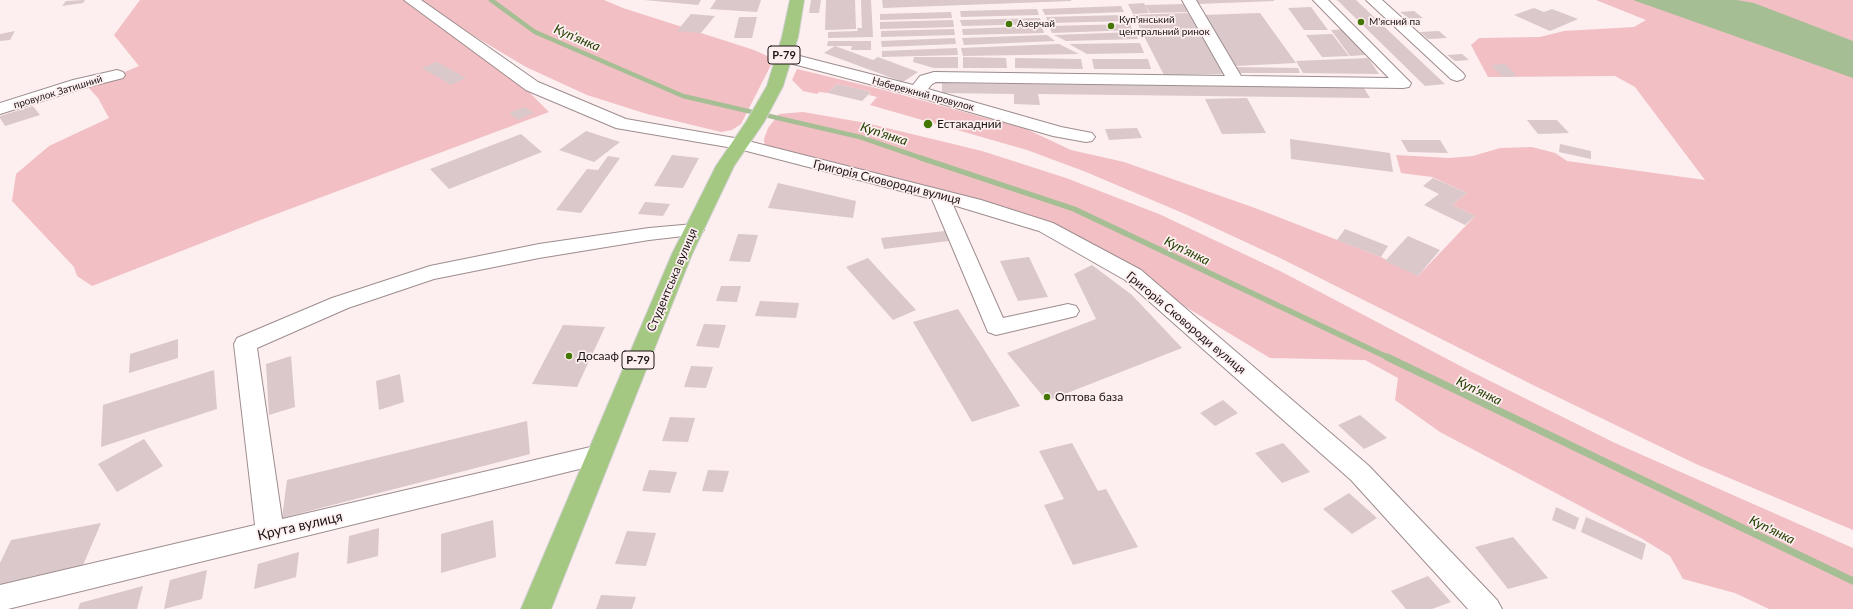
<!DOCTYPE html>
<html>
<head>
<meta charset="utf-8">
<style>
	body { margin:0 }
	canvas { display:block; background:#fdeeef }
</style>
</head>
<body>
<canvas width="1853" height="609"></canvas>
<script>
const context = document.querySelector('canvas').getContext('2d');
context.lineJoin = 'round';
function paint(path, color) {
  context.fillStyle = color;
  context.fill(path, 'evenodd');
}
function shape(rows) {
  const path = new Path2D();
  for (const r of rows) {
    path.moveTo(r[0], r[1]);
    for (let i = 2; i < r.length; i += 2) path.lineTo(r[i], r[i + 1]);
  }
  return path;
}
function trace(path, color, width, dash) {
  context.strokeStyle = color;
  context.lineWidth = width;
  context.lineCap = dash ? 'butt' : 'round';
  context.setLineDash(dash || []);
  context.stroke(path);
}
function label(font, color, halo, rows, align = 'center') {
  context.font = font + ' Lato,sans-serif';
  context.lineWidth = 3.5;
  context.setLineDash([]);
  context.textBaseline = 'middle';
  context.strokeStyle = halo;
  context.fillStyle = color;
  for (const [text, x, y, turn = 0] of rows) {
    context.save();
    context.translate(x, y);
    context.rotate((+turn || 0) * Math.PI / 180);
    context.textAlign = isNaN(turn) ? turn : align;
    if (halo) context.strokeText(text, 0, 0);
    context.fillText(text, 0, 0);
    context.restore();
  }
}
paint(shape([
	[140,0,412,0,530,91,529,92,549,112,263,219,92,286,77,276,74,267,12,201,16,174,49,146,109,118,98,98,88,87,139,66,114,35],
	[419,0,604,0,623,8,754,50,774,59,741,124,732,130,721,132,647,114,587,95,526,67,479,39],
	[1596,0,1636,0,1689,17,1708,26,1853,76,1853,530,1696,464,1535,386,1280,258,1185,214,1086,172,1027,150,870,105,877,97,869,95,871,92,837,84,828,93,819,92,817,94,803,91,792,80,797,69,884,90,1026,129,1071,150,1124,162,1255,208,1381,257,1418,276,1475,216,1452,205,1467,193,1432,177,1401,173,1396,155,1449,158,1473,156,1500,148,1532,147,1555,153,1567,161,1705,180,1635,87,1615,76,1488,77,1471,45,1479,38,1540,37,1564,31,1634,27,1646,20],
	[1737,0,1853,0,1853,41],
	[803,112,866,123,982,151,1066,178,1159,214,1282,272,1470,371,1615,443,1853,548,1853,609,1769,609,1735,593,1683,579,1670,556,1641,538,1440,432,1395,400,1398,378,1365,360,1270,358,1133,275,1046,227,765,151,764,139,768,128,779,114]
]), '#f1bfc4');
paint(shape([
	[1633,0,1737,0,1754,3,1853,41,1853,78]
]), '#a5be93');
trace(shape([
	[491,0,535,32,683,96,860,137,924,159]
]), '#a5be93', 4.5);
trace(shape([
	[921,158,1074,209,1389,358]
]), '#a5be93', 5.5);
trace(shape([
	[1387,357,1853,581]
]), '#a5be93', 7);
paint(shape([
	[85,0,83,3,62,6,66,1],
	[644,0,701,0,698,5],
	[716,0,761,0,757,12,710,9],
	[811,0,821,0,819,13,809,13],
	[826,0,855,0,856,29,825,30],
	[861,0,871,0,873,37,828,38,828,32,858,31,857,28,862,28],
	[882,0,1071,0,1071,1,883,8],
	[1196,0,1274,0,1274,1,1198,4],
	[1337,0,1356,0,1445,84,1425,86],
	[1144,3,1149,13,1133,14,1128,4],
	[1187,4,1192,12,1150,13,1145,5],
	[1121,6,1124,12,1045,15,1042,9],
	[1311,7,1328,30,1304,30,1288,8],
	[1534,8,1544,12,1552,9,1578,19,1550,31,1514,15],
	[1037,9,1039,15,961,17,960,11],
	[1414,11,1423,18,1410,19,1400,12],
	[951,12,952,18,880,20,880,14],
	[1188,13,1227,74,1164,75,1133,15],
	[1260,13,1296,63,1235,66,1204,15],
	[691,14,715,16,701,33,677,31],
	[1125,15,1128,21,1048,23,1046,17],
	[739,17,757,17,752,38,734,38],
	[1040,18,1042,24,962,26,960,20],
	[953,20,954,27,880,29,880,22],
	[1130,24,1133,30,1052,33,1049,26],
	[1042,26,1044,33,963,35,962,29],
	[954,29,955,35,881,37,881,31],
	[1345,29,1366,55,1350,56,1331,30],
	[15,31,10,40,0,41,0,34],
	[1439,31,1447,38,1428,39,1420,32],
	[1135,32,1138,39,1066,41,1054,35],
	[1332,34,1349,56,1322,57,1306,35],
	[1047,35,1055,41,964,45,962,38],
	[955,38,956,44,882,47,881,41],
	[828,41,871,41,871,50,851,50,852,46,827,46],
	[1140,43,1144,53,1087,54,1069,44],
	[1059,44,1079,54,963,56,961,48],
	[835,46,873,60,878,57,918,72,903,82,824,53],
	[957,48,958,55,882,57,882,51],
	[1462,54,1469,60,1455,61,1447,55],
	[914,57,958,57,958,68,934,68,913,62],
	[963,57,1006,58,1007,68,963,68],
	[1015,58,1081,59,1083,69,1015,68],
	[1368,58,1379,74,1303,73,1296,61],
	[1092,59,1148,59,1151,69,1094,69],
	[437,62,466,78,451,85,422,68],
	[1505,64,1517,76,1503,77,1491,65],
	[1234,67,1298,68,1300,73,1237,73],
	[942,83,1364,88,1370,98,1038,94,1040,105,1014,104,1014,94,942,93],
	[837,84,871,92,862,101,828,93],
	[1247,98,1266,133,1222,134,1205,99],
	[33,106,40,115,5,126,0,118,0,116],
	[525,107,534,113,518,120,509,113],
	[1527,120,1557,120,1569,133,1538,134],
	[1137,128,1142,138,1109,140,1105,129],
	[586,131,620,142,594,162,559,150],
	[521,134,542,152,449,189,430,169],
	[1290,139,1390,153,1393,172,1291,159],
	[1401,140,1440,140,1448,153,1408,152],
	[1560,144,1591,151,1591,159,1559,152],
	[672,155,699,158,683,188,654,186],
	[608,156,620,158,581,213,556,210,587,169,598,170],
	[1433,178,1467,193,1452,205,1475,216,1465,225,1424,205,1439,194,1423,186],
	[778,183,856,201,853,218,768,208],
	[645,202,670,204,663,216,638,214],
	[1345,229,1388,246,1381,257,1337,240],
	[945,231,949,241,884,249,881,238],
	[738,234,758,235,750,262,729,261],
	[1408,236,1440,250,1418,276,1385,261],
	[1029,257,1048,297,1018,301,1000,261],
	[868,258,916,310,893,320,846,267],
	[1092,265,1132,295,1182,348,1047,401,1007,353,1096,319,1074,274],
	[721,286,741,286,737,302,716,301],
	[760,301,799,303,796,318,755,316],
	[958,309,1020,406,972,422,913,322],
	[704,324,726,325,719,348,696,346],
	[563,325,605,327,577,387,532,384],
	[178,339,178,358,129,373,130,354],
	[291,356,295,407,269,415,266,364],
	[691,366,713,367,706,388,684,387],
	[214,370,217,409,101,447,103,405],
	[400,374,404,402,379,410,376,381],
	[1223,400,1238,413,1215,426,1200,413],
	[1360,415,1387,438,1364,449,1338,425],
	[670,417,695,418,688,442,662,441],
	[527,421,530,454,282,518,287,480],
	[144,439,163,466,117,492,98,464],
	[1072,443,1098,491,1106,489,1138,547,1073,565,1044,505,1064,499,1039,451],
	[1283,443,1310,472,1282,483,1255,453],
	[649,470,677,472,670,493,642,491],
	[708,470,729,471,723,492,702,491],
	[1349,493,1377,518,1352,534,1323,509],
	[1556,507,1579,518,1575,530,1552,520],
	[1586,517,1646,544,1642,560,1581,532],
	[493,520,496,557,441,573,441,534],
	[101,523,81,570,0,586,0,563,11,540],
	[379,528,378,556,347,564,349,536],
	[627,531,656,533,646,566,615,564],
	[1513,537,1548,578,1508,589,1475,547],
	[299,552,296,577,254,589,258,564],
	[207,570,202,599,164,609,170,580],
	[1428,576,1451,602,1432,609,1406,609,1391,591],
	[143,586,137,609,78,609,80,603],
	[601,595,636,597,632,609,596,609]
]), '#dac8ca');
const minor = shape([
	[404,0,421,0,538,82,626,119,740,139,981,200,1053,223,1141,270,1369,466,1497,600,1502,609,1468,609,1351,480,1125,280,1039,231,953,205,1003,318,1068,304,1076,306,1079,311,1076,316,1068,318,996,335,988,332,932,199,739,149,616,128,526,90,404,0],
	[1182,0,1196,0,1241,76,1389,78,1313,0,1328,0,1411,83,1409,87,1403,88,936,82,932,84,928,89,1061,127,1092,133,1095,137,1092,141,1086,142,1053,136,911,95,778,60,776,57,778,54,784,52,913,85,920,76,934,72,1225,76,1182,0],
	[1366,0,1382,0,1463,73,1465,76,1463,79,1457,81,1451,79,1366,0],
	[117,70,123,72,125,75,123,78,84,88,0,114,0,103,73,80,117,70],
	[694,224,701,226,704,230,701,234,649,240,539,258,434,279,348,308,257,348,282,519,599,445,608,448,612,455,608,462,8,609,0,609,0,585,255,525,234,344,237,338,332,298,430,266,539,244,649,228,694,224]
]);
const major = shape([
	[790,0,804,0,798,37,783,86,764,122,734,166,692,254,551,609,521,609,672,254,716,166,746,122,767,86,782,37,790,0]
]);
trace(minor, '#9e8d8e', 2);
trace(major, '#d1d0d0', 2);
paint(minor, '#fff');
paint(major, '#a4c882');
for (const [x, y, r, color] of [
	[1361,22,4,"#447701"],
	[1009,24,4,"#447701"],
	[1111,26,4,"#447701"],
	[928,124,5,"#447701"],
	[569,356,4,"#447701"],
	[1047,397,4,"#447701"]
]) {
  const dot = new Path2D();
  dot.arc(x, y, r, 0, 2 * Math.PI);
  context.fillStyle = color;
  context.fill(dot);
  trace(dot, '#fdeeef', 1.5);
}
label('10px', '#1b1515', '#fdeeef', [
	["Куп'янський",1119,20],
	["центральний ринок",1119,32],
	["М'ясний па",1369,22],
	["Азерчай",1017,24]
], 'left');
label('10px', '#1b1515', '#fdeeef', [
	["провулок Затишний",58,92,-17],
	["Набережний провулок",923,94,15]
]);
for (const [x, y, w] of [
	[784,55,32],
	[638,360,32]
]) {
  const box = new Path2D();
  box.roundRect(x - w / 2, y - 9, w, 18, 3);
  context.fillStyle = '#fdeeef';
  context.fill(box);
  trace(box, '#1b1515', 1);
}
label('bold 11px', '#1b1515', null, [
	["Р-79",784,55],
	["Р-79",638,360]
]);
label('12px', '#1b1515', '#fdeeef', [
	["Естакадний",937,124],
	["Досааф",577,356],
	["Оптова база",1055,397]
], 'left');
label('12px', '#1b1515', '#fdeeef', [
	["Григорія Сковороди вулиця",887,182,14],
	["Студентська вулиця",672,280,-67],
	["Григорія Сковороди вулиця",1186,323,40]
]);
label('italic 13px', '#224000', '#fdeeef', [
	["Куп'янка",577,38,23],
	["Куп'янка",884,134,18],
	["Куп'янка",1187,251,26],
	["Куп'янка",1479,391,26],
	["Куп'янка",1772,530,26]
]);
label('14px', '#1b1515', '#fdeeef', [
	["Крута вулиця",300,526,-13]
]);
</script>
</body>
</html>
